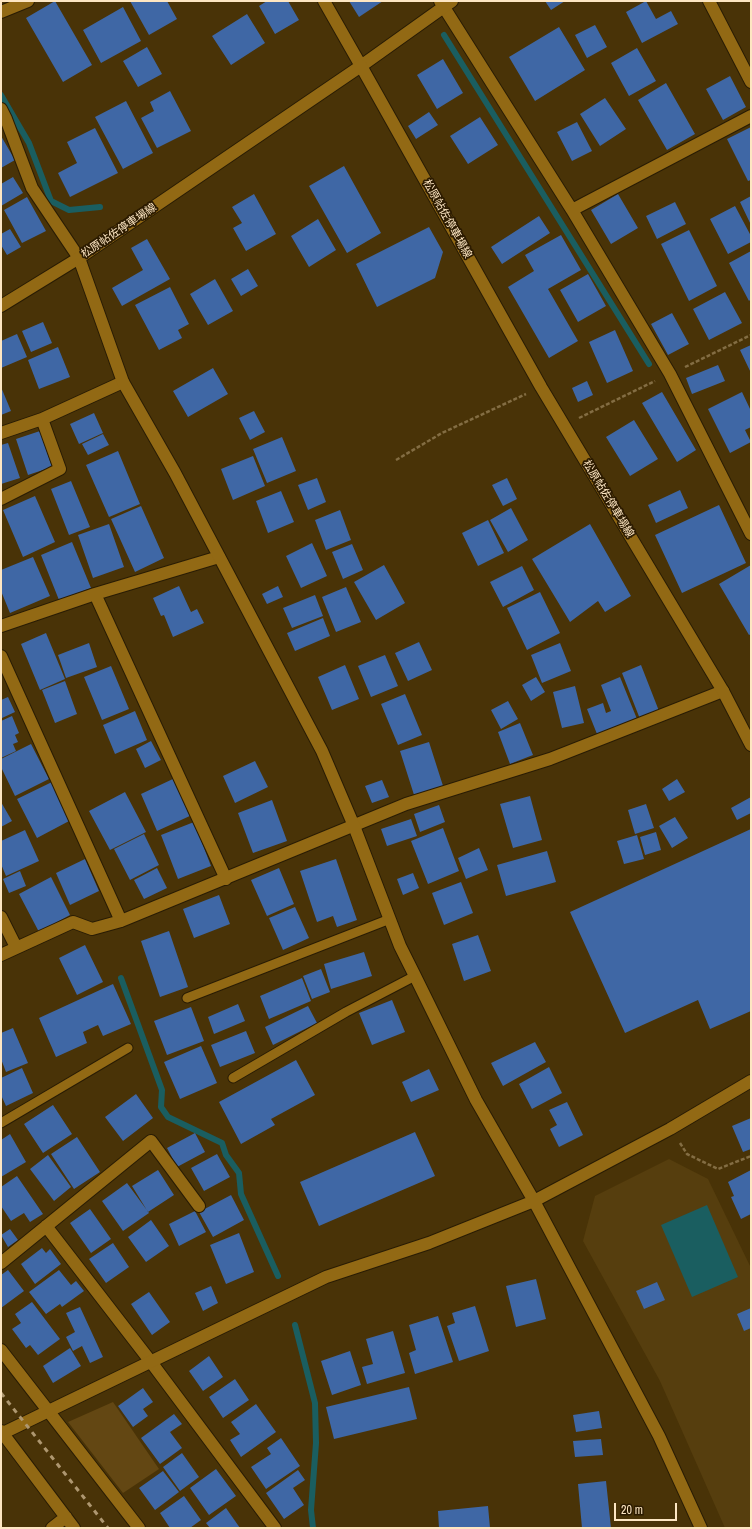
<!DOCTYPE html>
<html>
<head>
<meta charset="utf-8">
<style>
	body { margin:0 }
	#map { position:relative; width:752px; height:1529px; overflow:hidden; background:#493307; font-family:"Archivo Narrow",sans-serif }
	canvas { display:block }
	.frame { position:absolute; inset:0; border:2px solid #fde6c2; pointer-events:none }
	.scale { position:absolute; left:614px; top:1503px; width:63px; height:18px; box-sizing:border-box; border:2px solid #fde6c2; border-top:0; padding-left:5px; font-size:12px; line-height:14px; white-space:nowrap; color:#fde6c2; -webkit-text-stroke:3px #2c1b00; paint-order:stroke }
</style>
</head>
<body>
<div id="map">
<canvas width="752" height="1529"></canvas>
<div class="frame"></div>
<div class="scale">20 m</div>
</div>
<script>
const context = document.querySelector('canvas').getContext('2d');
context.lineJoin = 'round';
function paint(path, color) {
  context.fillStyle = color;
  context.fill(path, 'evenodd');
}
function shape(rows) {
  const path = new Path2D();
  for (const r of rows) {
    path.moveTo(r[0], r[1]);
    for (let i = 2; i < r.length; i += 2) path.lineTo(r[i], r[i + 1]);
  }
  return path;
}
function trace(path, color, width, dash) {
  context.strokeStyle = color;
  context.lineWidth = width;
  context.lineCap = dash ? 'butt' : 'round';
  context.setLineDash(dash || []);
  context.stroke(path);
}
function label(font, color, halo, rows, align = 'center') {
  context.font = font + ' "Archivo Narrow","Noto Sans JP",sans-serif';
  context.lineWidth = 3.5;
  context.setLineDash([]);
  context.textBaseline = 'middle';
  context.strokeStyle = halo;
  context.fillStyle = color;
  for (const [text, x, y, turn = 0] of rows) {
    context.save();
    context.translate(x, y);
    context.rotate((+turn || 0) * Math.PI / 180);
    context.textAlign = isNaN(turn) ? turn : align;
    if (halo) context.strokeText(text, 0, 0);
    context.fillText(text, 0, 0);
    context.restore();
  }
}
paint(shape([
	[669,1159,708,1179,751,1268,751,1528,725,1528,660,1381,583,1241,595,1196]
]), '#563e0e');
paint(shape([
	[113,1402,159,1469,123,1493,68,1422]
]), '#634713');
paint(shape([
	[707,1205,738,1277,692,1297,661,1225]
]), '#1a5e60');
trace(shape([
	[444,35,649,364],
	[1,95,29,143,51,201,69,210,100,207],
	[121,978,162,1090,161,1107,168,1117,222,1143,226,1155,239,1173,241,1194,278,1276],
	[295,1325,315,1403,316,1443,311,1510,313,1528]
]), '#1a5e60', 6);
paint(shape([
	[55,1,92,65,63,82,26,18],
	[130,1,167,1,177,19,149,35],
	[267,1,288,1,299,20,275,34,259,6],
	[349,1,383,1,359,17],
	[545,1,565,1,551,10],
	[646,1,656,19,671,11,678,24,642,43,626,12],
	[123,7,141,41,101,63,83,30],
	[247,14,265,43,231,65,212,36],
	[595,25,607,47,587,58,575,35],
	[559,27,585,70,535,101,509,57],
	[147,47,162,74,138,87,123,61],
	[637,48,656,81,629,96,611,63],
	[443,59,463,93,437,109,417,75],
	[730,76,746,107,723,120,706,89],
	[666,83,695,134,667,150,638,100],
	[170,91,191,131,157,148,141,118,154,111,150,102],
	[605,98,626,129,600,146,580,114],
	[126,101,153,153,123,169,95,117],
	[429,112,438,125,416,139,408,126],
	[480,117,498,145,468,164,450,136],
	[577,122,592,151,572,161,557,132],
	[751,127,751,180,748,181,727,139],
	[95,128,118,173,70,197,58,173,77,163,67,142],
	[1,136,15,160,1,168],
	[344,166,381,233,347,253,309,186],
	[13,177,23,193,1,206,1,184],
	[254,194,276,234,246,251,233,228,242,223,232,207],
	[618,194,638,228,611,244,591,210],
	[751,196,751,225,740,202],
	[27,197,46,231,22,243,4,210],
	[675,202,686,224,657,239,646,216],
	[735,206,751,236,751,242,728,254,710,219],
	[539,216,550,233,502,264,491,247],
	[318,219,336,250,309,267,291,236],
	[429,227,443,252,435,278,377,307,356,264],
	[10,229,21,247,7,255,1,245,1,234],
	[689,230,717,286,689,301,661,244],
	[561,235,581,270,548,289,578,341,549,358,508,287,534,271,525,255],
	[147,239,170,279,122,306,112,288,143,270,131,248],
	[751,251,751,299,749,301,729,263],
	[248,269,258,286,241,296,231,279],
	[588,274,606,306,578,322,560,290],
	[215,279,233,311,208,325,190,294],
	[170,287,189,324,178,330,182,338,159,350,135,305],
	[725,292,742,323,709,340,693,309],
	[672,313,689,344,668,355,651,324],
	[43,322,52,343,31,352,22,331],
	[615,330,633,371,607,383,589,342],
	[17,334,27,357,1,368,1,341],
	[751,345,751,373,740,350],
	[58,347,70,377,39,389,28,360],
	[718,365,725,381,692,394,686,378],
	[213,368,228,394,188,417,173,391],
	[587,381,593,395,578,402,572,388],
	[1,387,11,411,1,415],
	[662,392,696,450,677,462,642,403],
	[742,392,751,411,751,427,745,430,751,442,730,453,708,409],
	[254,411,265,432,250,440,239,418],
	[94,413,103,433,79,444,70,424],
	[634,420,658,459,630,476,606,437],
	[40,431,52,467,28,475,16,439],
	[103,434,109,445,88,455,82,444],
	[282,437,296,471,267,483,253,449],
	[8,443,20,478,1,484,1,445],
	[118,451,140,504,109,517,86,465],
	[253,456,265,486,233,500,221,469],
	[317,478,326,502,308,510,298,485],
	[507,478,517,499,503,506,492,485],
	[71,481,90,527,69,535,51,489],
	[680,490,688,508,656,523,648,505],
	[281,491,294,522,268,533,256,501],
	[35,496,55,542,23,557,3,510],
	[719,505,746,563,682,593,655,535],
	[141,506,164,558,135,572,111,519],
	[511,508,528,540,508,552,490,520],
	[340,510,351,540,326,550,315,520],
	[488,520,504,553,478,566,462,533],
	[109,524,124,567,93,578,78,535],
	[590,524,631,596,605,612,598,601,570,622,532,559],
	[72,542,91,588,59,600,41,555],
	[312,543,327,576,301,588,286,556],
	[352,544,363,570,343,579,332,552],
	[33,557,50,596,10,613,1,591,1,570],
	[384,565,405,603,376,620,354,582],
	[751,565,751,634,749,635,719,584],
	[522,566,534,590,503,607,490,582],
	[179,586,191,612,197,609,204,623,173,637,164,615,161,616,153,598],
	[278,586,283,597,267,604,262,594],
	[346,587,361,622,336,632,322,597],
	[540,592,560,633,527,650,507,608],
	[315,595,323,616,292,628,283,608],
	[323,618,330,636,295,651,287,633],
	[46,633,65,679,40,690,21,644],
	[419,642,432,670,408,681,395,653],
	[89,643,97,667,66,678,58,655],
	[560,643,571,671,542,683,531,655],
	[385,655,398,686,371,697,358,666],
	[345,665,359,699,332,710,318,677],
	[641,665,659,711,640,719,622,673],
	[111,666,129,709,102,720,84,677],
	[536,677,545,692,531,701,522,685],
	[620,677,637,719,597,734,587,709,603,703,606,713,611,711,601,685],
	[65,681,77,714,55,723,42,690],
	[575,686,584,723,562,728,553,692],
	[405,694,422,735,398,745,381,704],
	[8,697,15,712,2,718,1,700],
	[508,701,518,719,501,729,491,710],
	[135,711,147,740,115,754,103,725],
	[12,716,19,733,15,735,18,742,13,744,16,751,1,758,1,721],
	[520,723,533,755,510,764,498,732],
	[151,741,161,760,145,768,136,749],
	[429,742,444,789,415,798,400,751],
	[31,744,49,779,15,796,1,767,1,759],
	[255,761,268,787,235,803,223,776],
	[175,778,192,815,157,831,141,794],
	[677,779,685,792,669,801,662,789],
	[382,780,389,797,372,803,365,786],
	[52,782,71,820,37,838,17,799],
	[125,792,146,832,110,850,89,811],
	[530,796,542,840,513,848,500,804],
	[751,797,751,813,737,820,731,808],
	[272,800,287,841,253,853,238,813],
	[1,802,12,821,1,827],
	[646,804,654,828,635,834,628,810],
	[439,805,445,822,420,832,414,814],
	[675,817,688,838,672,848,659,826],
	[411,819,417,836,387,846,381,829],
	[194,822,211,866,178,879,161,835],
	[443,828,459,871,428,884,411,841],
	[751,829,751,1011,710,1029,698,1000,625,1033,570,912],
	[25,830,39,861,6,876,1,864,1,841],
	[656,832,661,850,645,855,640,837],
	[144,834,159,865,130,880,114,849],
	[637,835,644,859,624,864,617,841],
	[479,848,488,870,466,879,458,858],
	[547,851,556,882,506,896,497,865],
	[85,859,99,891,70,905,56,873],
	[336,859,357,920,337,927,333,916,317,922,300,871],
	[157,868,167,888,144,899,134,880],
	[279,868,294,904,267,916,251,880],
	[20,871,26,886,9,893,3,879],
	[413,873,419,888,403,895,397,879],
	[51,877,70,915,39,932,19,894],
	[461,882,473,913,444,925,432,893],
	[219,895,230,924,194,938,183,909],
	[295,907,309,938,283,950,269,918],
	[169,931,188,987,160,997,141,941],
	[478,935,491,971,464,981,452,944],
	[85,945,103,982,77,995,59,958],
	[364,952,372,976,331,989,324,964],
	[321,969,330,992,312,999,303,976],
	[302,978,311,1001,269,1019,260,996],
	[113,984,131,1024,103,1036,98,1025,83,1032,87,1043,56,1057,39,1018],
	[392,1000,405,1032,372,1045,359,1013],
	[238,1004,245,1021,214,1034,208,1017],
	[308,1006,317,1023,273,1045,265,1027],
	[191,1007,204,1041,167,1055,154,1021],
	[13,1028,28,1063,6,1072,1,1059,1,1033],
	[246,1031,255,1053,220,1067,211,1045],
	[535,1042,546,1062,503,1086,491,1063],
	[201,1046,217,1083,180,1099,164,1062],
	[296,1060,315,1095,271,1119,275,1125,241,1144,219,1102],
	[549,1067,562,1093,532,1109,519,1084],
	[22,1068,33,1093,6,1106,1,1095,1,1078],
	[429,1069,439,1090,411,1102,402,1082],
	[136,1094,153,1118,123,1141,105,1117],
	[567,1102,583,1135,559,1147,550,1129,557,1125,549,1110],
	[53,1105,72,1134,43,1153,24,1124],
	[751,1118,751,1149,743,1152,732,1126],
	[415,1132,435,1176,319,1226,300,1182],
	[195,1133,205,1152,177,1167,167,1148],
	[10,1134,26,1162,1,1177,1,1140],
	[77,1137,100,1172,74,1189,51,1154],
	[217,1154,230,1177,204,1191,191,1168],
	[48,1155,71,1187,54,1201,30,1169],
	[158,1170,174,1195,148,1212,132,1186],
	[751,1170,751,1214,741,1219,731,1197,734,1196,728,1182],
	[17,1176,43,1214,30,1222,24,1213,11,1221,1,1206,1,1187],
	[127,1183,149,1213,123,1231,102,1201],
	[231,1195,244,1220,213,1237,199,1212],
	[90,1209,111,1239,91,1253,70,1223],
	[195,1211,206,1232,179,1246,169,1224],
	[151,1220,169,1246,146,1262,128,1237],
	[10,1229,18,1240,8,1247,1,1235],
	[239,1233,254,1272,226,1284,210,1245],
	[113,1243,129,1267,106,1283,89,1259],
	[42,1248,46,1253,50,1249,61,1264,35,1284,21,1264],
	[8,1270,24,1291,1,1308,1,1275],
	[59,1270,71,1285,76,1281,84,1291,62,1307,60,1304,46,1314,29,1292],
	[536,1279,546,1319,516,1327,506,1286],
	[657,1282,665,1300,644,1309,636,1291],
	[211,1286,218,1303,203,1311,195,1293],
	[149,1292,170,1322,152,1335,131,1304],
	[32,1302,60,1339,38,1355,30,1345,26,1348,12,1329,21,1323,15,1314],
	[475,1306,489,1351,459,1361,447,1326,455,1323,452,1313],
	[80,1307,103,1357,90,1363,82,1346,73,1351,66,1337,75,1332,66,1313],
	[751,1308,751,1328,744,1331,737,1314],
	[438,1316,453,1362,415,1374,409,1353,416,1350,409,1325],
	[393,1331,405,1373,367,1384,362,1367,373,1364,366,1339],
	[70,1348,81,1366,53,1383,43,1366],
	[350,1351,361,1385,332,1395,321,1361],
	[209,1356,223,1377,203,1391,189,1371],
	[235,1379,249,1400,223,1418,209,1397],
	[409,1387,417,1419,334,1439,326,1407],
	[143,1388,153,1402,143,1409,148,1416,133,1427,118,1406],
	[256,1404,276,1432,241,1457,230,1440,240,1434,231,1422],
	[599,1411,602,1428,576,1432,573,1415],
	[174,1414,182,1424,170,1432,182,1448,160,1464,141,1438],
	[281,1438,300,1466,266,1489,251,1467,271,1454,267,1448],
	[601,1439,603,1455,575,1457,573,1441],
	[182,1453,199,1477,180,1491,163,1467],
	[216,1469,236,1496,209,1515,190,1488],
	[298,1470,305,1480,293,1488,304,1505,284,1519,266,1493],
	[163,1471,179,1492,155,1510,139,1488],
	[606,1481,611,1528,582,1528,578,1484],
	[184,1496,201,1520,190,1528,170,1528,160,1513],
	[488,1506,490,1528,439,1528,438,1511],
	[226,1508,240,1528,210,1528,206,1523]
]), '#3f67a5');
const service = shape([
	[187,998,390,919],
	[233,1078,346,1012,415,976],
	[1,1123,128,1048]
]);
const minor = shape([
	[440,1,572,210,670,374,751,534],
	[709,1,751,82],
	[1,12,28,1],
	[1,109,6,119,32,188,79,258],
	[572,210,751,116],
	[1,433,42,419,123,382],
	[1,499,60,469,42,419],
	[95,594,226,879],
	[1,626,95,594,219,557],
	[1,656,121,921],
	[1,917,16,947],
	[1,955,73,922,92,929,121,921,406,804,550,759,723,691],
	[46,1226,151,1362,275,1528],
	[1,1263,151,1141,199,1206],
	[1,1350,139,1528],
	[1,1431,74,1528],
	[52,1528,66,1517]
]);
const tertiary = shape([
	[324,1,361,66,452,1],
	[79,258,123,382,175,473,322,751,354,826,400,946,415,976,476,1100,534,1201,659,1436,701,1528],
	[1,1434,326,1277,429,1243,534,1201,670,1129,751,1081]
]);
const secondary = shape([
	[1,306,79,258,361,66,541,387,723,691,751,745]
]);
trace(service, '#291c04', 11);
trace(minor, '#291c04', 14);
trace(tertiary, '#291c04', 14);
trace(secondary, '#291c04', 14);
trace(shape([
	[685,367,751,335],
	[579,418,655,381],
	[396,460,442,433,526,394],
	[680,1143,687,1154,718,1169,751,1156]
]), '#836d43', 2.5, [4, 2]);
trace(service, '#926914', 9);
trace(minor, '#926914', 12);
trace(tertiary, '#926914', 12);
trace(secondary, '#926914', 12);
trace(shape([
	[1,1393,108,1528]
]), '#ae9770', 3, [5, 5]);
label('11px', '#fde6c2', '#2c1b00', [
	["松原帖佐停車場線",447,219,61],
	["松原帖佐停車場線",119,231,-34],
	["松原帖佐停車場線",608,499,59]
]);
</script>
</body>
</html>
